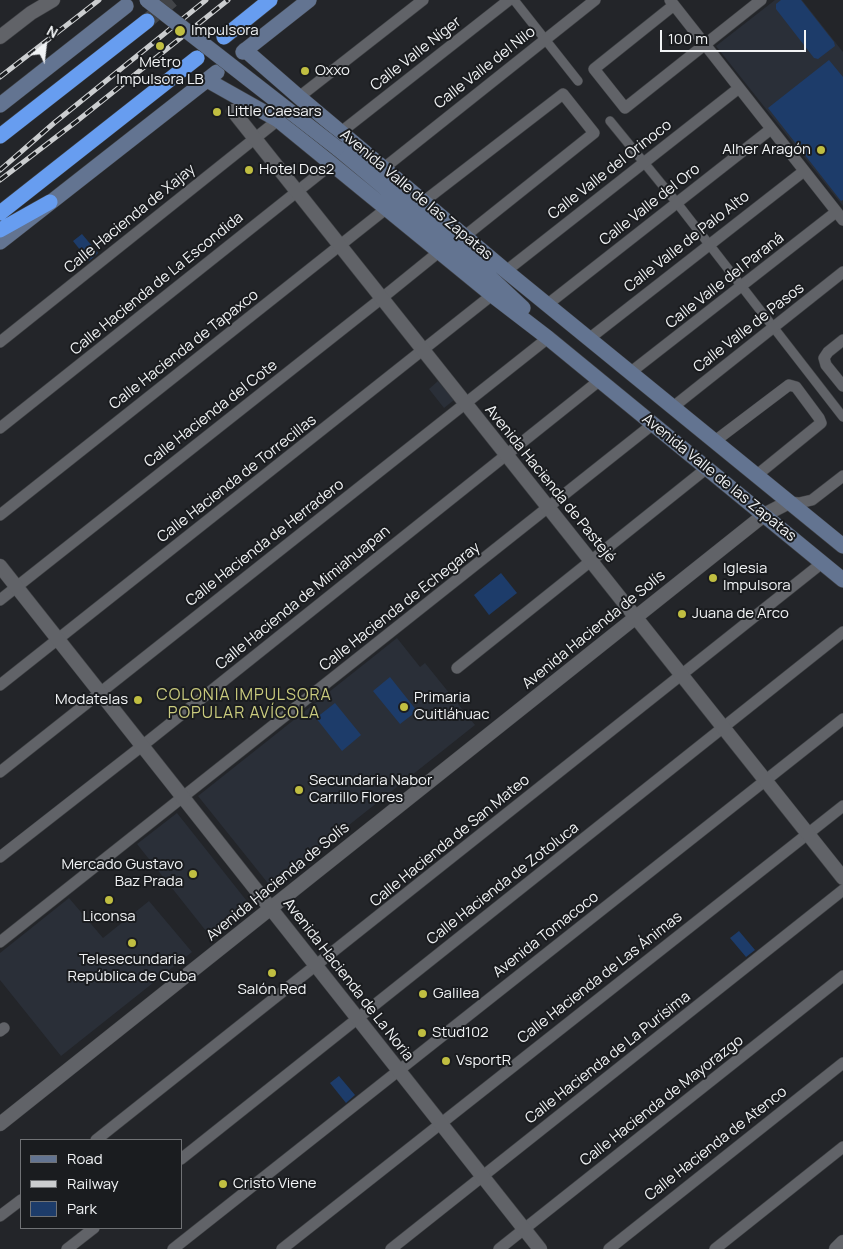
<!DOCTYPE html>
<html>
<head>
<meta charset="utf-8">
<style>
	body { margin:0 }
	#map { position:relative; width:843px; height:1249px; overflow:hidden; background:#232529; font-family:Manrope,sans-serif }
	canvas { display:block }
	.legend { position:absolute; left:20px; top:1139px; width:162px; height:90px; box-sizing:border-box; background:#1a1c1f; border:1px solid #707275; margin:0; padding:6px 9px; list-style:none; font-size:15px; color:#f1f3f5 }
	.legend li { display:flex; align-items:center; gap:10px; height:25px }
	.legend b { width:25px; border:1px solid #707275 }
	.north { position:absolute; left:20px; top:20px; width:50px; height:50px; -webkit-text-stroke:4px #1a1c1f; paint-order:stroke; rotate:29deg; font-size:14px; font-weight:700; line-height:20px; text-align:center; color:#f1f3f5 }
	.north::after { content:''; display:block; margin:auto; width:18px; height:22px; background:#f1f3f5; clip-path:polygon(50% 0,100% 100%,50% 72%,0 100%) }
	.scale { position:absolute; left:660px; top:30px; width:146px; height:22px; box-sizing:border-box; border:2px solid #f1f3f5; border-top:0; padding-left:6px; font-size:15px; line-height:18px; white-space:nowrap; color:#f1f3f5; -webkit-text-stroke:4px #1a1c1f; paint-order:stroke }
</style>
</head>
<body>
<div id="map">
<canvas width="843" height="1249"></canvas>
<ul class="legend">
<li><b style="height:6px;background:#637491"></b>Road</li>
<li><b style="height:6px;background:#cbcdcf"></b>Railway</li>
<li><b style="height:14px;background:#1d3c6a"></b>Park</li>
</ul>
<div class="north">N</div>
<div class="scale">100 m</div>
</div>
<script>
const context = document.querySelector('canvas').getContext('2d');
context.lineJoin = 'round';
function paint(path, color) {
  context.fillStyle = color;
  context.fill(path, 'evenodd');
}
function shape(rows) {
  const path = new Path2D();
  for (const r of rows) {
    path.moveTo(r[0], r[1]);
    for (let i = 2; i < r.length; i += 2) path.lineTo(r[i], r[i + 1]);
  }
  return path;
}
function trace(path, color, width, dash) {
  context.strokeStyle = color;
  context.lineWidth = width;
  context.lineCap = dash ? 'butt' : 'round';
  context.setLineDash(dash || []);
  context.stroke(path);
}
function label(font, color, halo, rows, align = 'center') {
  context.font = font + ' Manrope,sans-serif';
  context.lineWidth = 4;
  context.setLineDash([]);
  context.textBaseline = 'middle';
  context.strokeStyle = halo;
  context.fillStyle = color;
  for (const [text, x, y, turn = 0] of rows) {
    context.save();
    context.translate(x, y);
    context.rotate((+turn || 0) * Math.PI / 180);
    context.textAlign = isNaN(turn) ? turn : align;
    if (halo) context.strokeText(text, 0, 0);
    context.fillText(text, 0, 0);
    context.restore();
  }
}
paint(shape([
	[775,0,802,0,843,52,843,206,716,46],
	[438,381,454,400,444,408,429,389],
	[529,449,561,488,551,495,520,456],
	[397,638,420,667,425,663,475,725,271,887,198,796],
	[177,813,250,905,210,936,137,844],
	[69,898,103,938,149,901,192,952,61,1056,0,980,0,953]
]), '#2a2f38');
paint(shape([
	[781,0,801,0,834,42,835,46,818,59,814,58,776,9,776,4],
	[829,60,843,77,843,200,841,201,768,108],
	[82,234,98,253,89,261,73,241],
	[501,573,517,593,489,615,474,595],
	[390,677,417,711,400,724,373,691],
	[335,703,361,735,342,751,316,718],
	[739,931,755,950,746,957,730,938],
	[339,1076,355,1095,346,1103,330,1083]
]), '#1d3c6a');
trace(shape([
	[147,21,172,0]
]), '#424448', 15, [15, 8]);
const pedestrian = shape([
	[514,0,578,81],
	[610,121,677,203,843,417]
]);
const minor = shape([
	[670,0,843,220],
	[674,5,594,69,625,108,761,0],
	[299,97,423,0],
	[341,132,509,0],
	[384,168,595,0],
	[423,202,563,94,594,133,465,236],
	[506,271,739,88],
	[548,304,771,129],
	[590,338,804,171],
	[843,340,828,352,824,358,826,365,843,386],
	[0,342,278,120],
	[631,372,836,212],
	[673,407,843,272],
	[0,428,333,163],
	[715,441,789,385,796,387,819,418,821,423,757,475],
	[789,502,799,503,812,500,843,476],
	[0,515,387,208],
	[0,600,382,298,440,251],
	[457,668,707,468],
	[0,685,492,295],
	[0,772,548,338],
	[0,857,142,746,600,380],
	[0,942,653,424],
	[0,1031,4,1028],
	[96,1140,822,563],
	[181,1159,843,632],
	[0,1216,21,1200],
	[67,1249,94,1228],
	[173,1249,843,719],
	[282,1249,843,806],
	[391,1249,843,890],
	[499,1249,843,976],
	[609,1249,843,1063],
	[715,1249,843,1147]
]);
const tertiary = shape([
	[0,37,31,13,53,0],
	[233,111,843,878],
	[0,566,540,1249],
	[0,1124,764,515,789,502],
	[836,1249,843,1242]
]);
const secondary = shape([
	[245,50,299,97,506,271,843,546],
	[243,52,309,0],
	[207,80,278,120,492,295,548,338,843,580],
	[0,105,126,6],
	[337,148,477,265,523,308],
	[0,242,217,72]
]);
const motorway = shape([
	[224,37,270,0],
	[0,136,147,21],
	[0,213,197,58],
	[0,230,50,202]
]);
trace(pedestrian, '#3f4144', 10);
trace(minor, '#3f4144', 12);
trace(tertiary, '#3f4144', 15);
trace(secondary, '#3f4144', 16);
trace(motorway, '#3f4144', 16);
trace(pedestrian, '#616368', 9);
trace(minor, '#616368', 11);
trace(tertiary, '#616368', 14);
trace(secondary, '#637491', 15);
trace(motorway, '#679df0', 15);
const rail = shape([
	[0,77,99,0],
	[0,170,54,123,206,0],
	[0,180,77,121,228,0]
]);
trace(rail, '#cbcdcf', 5);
trace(rail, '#1a1c1f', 3, [9]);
const secondaryBridge = shape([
	[147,0,337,148]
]);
trace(secondaryBridge, '#3f4144', 16, []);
trace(secondaryBridge, '#637491', 15);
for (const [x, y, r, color] of [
	[180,31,6,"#c0be41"],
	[160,46,5,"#c0be41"],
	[305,71,5,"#c0be41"],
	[217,112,5,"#c0be41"],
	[821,150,5,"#c0be41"],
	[249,170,5,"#c0be41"],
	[713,578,5,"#c0be41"],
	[682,614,5,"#c0be41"],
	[138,700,5,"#c0be41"],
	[404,707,5,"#c0be41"],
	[299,790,5,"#c0be41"],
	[193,874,5,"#c0be41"],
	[109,900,5,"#c0be41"],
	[132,943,5,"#c0be41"],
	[272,973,5,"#c0be41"],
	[423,994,5,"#c0be41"],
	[422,1033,5,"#c0be41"],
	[446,1061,5,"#c0be41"],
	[223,1184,5,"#c0be41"]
]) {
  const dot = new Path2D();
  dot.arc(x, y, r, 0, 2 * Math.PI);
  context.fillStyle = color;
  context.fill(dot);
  trace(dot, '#1a1c1f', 2);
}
label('15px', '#f1f3f5', '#1a1c1f', [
	["Impulsora",191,31],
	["Metro",160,63,"center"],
	["Impulsora LB",160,80,"center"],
	["Oxxo",315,71],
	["Little Caesars",227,112],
	["Alher Aragón",811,150,"right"],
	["Hotel Dos2",259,170],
	["Iglesia",723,569],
	["Impulsora",723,586],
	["Juana de Arco",692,614],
	["Primaria",414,698],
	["Cuitláhuac",414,715],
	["Modatelas",128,700,"right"],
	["Secundaria Nabor",309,781],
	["Carrillo Flores",309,798],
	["Mercado Gustavo",183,865,"right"],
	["Baz Prada",183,882,"right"],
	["Liconsa",109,917,"center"],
	["Telesecundaria",132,960,"center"],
	["República de Cuba",132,977,"center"],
	["Salón Red",272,990,"center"],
	["Galilea",433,994],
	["Stud102",432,1033],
	["VsportR",456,1061],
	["Cristo Viene",233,1184]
], 'left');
label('15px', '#f1f3f5', '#1a1c1f', [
	["Calle Valle Níger",416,54,-38],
	["Calle Valle del Nilo",485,68,-38],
	["Calle Valle del Orinoco",610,170,-38],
	["Avenida Valle de las Zapatas",416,195,40],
	["Calle Valle del Oro",650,205,-38],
	["Calle Hacienda de Xajay",130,219,-39],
	["Calle Valle de Palo Alto",687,242,-38],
	["Calle Valle del Paraná",725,281,-38],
	["Calle Hacienda de La Escondida",157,284,-39],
	["Calle Valle de Pasos",749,328,-38],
	["Calle Hacienda de Tapaxco",184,350,-38],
	["Calle Hacienda del Cote",211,414,-38],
	["Avenida Valle de las Zapatas",719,478,39],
	["Calle Hacienda de Torrecillas",237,479,-38],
	["Avenida Hacienda de Pastejé",550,484,51],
	["Calle Hacienda de Herradero",265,543,-38],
	["Calle Hacienda de Mimiahuapan",303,598,-39],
	["Calle Hacienda de Echegaray",400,607,-38],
	["Avenida Hacienda de Solís",594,630,-39],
	["Calle Hacienda de San Mateo",450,841,-39],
	["Avenida Hacienda de Solís",278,882,-39],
	["Calle Hacienda de Zotoluca",503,884,-38],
	["Avenida Tomacoco",546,935,-38],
	["Calle Hacienda de Las Ánimas",600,978,-38],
	["Avenida Hacienda de La Noria",348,980,52],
	["Calle Hacienda de La Purísima",608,1058,-38],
	["Calle Hacienda de Mayorazgo",662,1101,-38],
	["Calle Hacienda de Atenco",716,1144,-38]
]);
context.letterSpacing = '1px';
label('16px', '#cbcc7e', '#1a1c1f', [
	["COLONIA IMPULSORA",244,696],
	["POPULAR AVÍCOLA",244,714]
]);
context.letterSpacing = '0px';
</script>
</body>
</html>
